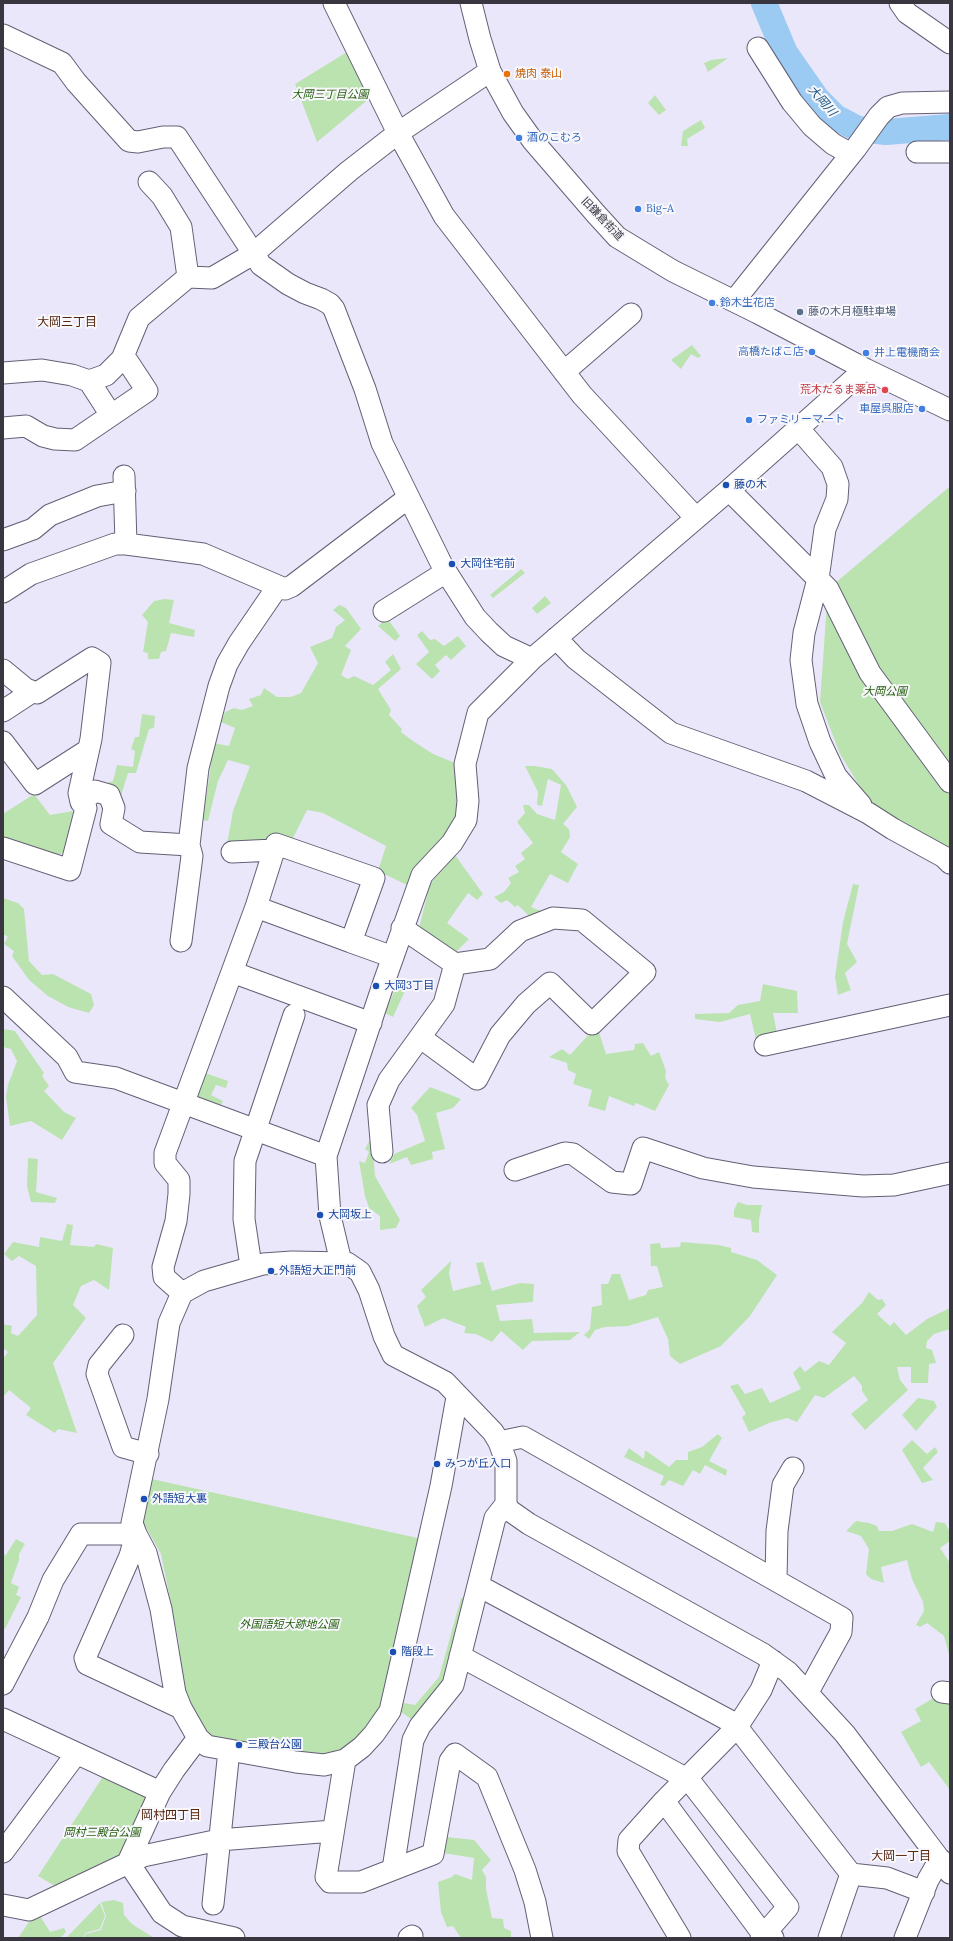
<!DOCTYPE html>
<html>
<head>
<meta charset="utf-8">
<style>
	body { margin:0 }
	#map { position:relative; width:953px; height:1941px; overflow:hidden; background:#ebe7fb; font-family:Lora,serif }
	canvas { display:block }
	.frame { position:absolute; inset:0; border:4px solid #393640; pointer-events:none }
</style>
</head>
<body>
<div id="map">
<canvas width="953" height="1941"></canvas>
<div class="frame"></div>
</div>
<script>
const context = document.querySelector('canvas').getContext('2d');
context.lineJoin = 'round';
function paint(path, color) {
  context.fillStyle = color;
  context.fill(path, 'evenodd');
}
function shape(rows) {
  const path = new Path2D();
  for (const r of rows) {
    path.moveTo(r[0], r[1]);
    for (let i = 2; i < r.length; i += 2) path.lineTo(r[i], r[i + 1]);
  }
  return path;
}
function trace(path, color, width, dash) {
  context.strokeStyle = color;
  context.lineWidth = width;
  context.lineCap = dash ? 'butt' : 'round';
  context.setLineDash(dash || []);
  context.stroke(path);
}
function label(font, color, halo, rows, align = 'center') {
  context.font = font + ' Lora,"Noto Sans JP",serif';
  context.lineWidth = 4;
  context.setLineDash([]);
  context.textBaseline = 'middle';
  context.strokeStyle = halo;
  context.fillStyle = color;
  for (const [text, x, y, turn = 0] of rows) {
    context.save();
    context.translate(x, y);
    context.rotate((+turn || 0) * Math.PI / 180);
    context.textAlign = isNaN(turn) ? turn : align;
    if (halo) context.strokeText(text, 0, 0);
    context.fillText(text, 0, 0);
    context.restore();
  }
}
paint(shape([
	[347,52,370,98,317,142,295,84],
	[728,58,708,72,704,63,711,60],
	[655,95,666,110,659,115,648,103],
	[701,120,705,128,687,139,688,146,681,146,683,131],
	[692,345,701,356,698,358,691,354,681,369,671,360],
	[948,488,950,489,950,851,870,803,840,754,820,702,828,589],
	[521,569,525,573,493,598,490,595],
	[545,596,551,603,537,614,532,608],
	[165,599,174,600,169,623,195,630,194,637,171,633,166,651,161,652,159,659,148,659,148,653,143,652,148,622,142,615,154,601],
	[339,605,346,608,361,629,345,646,351,650,341,675,348,679,354,676,373,685,391,670,385,662,393,654,401,669,378,689,391,710,389,715,402,729,401,732,413,741,433,754,460,765,462,818,411,887,378,871,386,846,323,813,307,810,291,842,227,844,233,811,250,766,228,760,218,781,208,821,203,820,214,743,229,746,235,728,221,722,225,712,234,708,242,710,253,706,249,699,261,695,264,688,277,697,291,697,301,693,318,663,310,647,332,638,336,627,345,620,333,610],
	[387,618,400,636,395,641,378,626],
	[422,631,430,640,435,639,444,646,458,636,466,646,451,660,446,655,435,665,440,671,432,679,416,664,429,652,417,635],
	[142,714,155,716,154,728,149,729,136,773,128,773,120,799,107,788,107,783,113,781,117,765,133,767,135,751,131,749,135,737,139,737],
	[525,766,535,766,552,769,566,785,577,807,563,824,569,829,570,837,561,852,578,864,568,883,550,874,531,907,544,912,531,918,518,905,515,907,507,900,501,903,494,897,504,892,511,883,508,878,519,872,515,866,525,859,521,853,533,843,517,822,525,813,523,805,529,805,537,814,555,820,561,785,548,779,542,806,537,805,538,792],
	[34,794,50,815,73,811,66,850,59,855,3,837,3,814],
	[455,855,483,894,477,900,468,893,447,923,469,939,454,954,419,928,430,884],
	[853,884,859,885,847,944,857,962,845,973,851,990,838,995,835,977,843,922],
	[3,898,18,903,24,909,29,961,42,975,53,974,91,994,94,1005,89,1013,68,1007,48,996,29,980,12,956,14,951,4,944,8,937,3,934],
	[763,984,797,991,798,1013,773,1013,778,1038,757,1044,750,1014,720,1022,695,1019,695,1014,729,1013,738,1005,760,1001],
	[396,987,405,991,393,1017,385,1013],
	[3,1029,15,1031,44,1073,42,1076,49,1086,44,1091,64,1112,76,1118,62,1140,31,1121,10,1126,6,1097,8,1085,17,1061,11,1049,3,1047],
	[591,1032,599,1032,606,1054,634,1050,635,1044,643,1043,651,1056,659,1052,666,1071,665,1078,669,1085,655,1111,636,1103,634,1106,609,1096,605,1111,588,1106,592,1090,573,1084,576,1074,568,1070,567,1063,549,1057,562,1049,570,1055],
	[205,1073,228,1081,226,1088,216,1085,211,1095,223,1101,220,1107,195,1097],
	[430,1087,461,1099,453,1108,436,1113,445,1149,432,1152,433,1159,411,1165,407,1157,389,1164,394,1154,425,1141,417,1115,411,1108],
	[372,1136,375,1176,400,1220,396,1228,380,1230,380,1216,369,1208,365,1196,359,1161,365,1163,369,1152,365,1149],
	[28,1158,38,1159,36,1192,57,1198,55,1203,31,1202,27,1186],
	[738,1202,747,1205,762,1205,759,1220,759,1233,752,1232,751,1220,734,1217,734,1210],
	[67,1224,73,1225,70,1245,94,1247,96,1244,113,1248,109,1290,94,1280,81,1286,73,1305,86,1318,53,1363,77,1433,58,1429,55,1433,26,1415,31,1408,9,1390,3,1397,3,1359,8,1352,3,1348,3,1324,12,1326,11,1333,18,1336,37,1315,36,1266,19,1256,12,1261,4,1254,13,1242,39,1247,40,1237,62,1241],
	[681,1242,719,1245,731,1248,731,1252,757,1260,777,1275,750,1316,721,1346,680,1364,670,1356,668,1339,658,1317,628,1326,605,1327,595,1330,589,1339,584,1335,590,1329,592,1307,602,1305,601,1284,608,1284,612,1274,620,1274,629,1300,646,1295,648,1290,663,1287,657,1266,651,1266,650,1244,660,1243,661,1248,680,1247],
	[451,1261,449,1274,453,1291,481,1284,476,1263,483,1262,492,1291,520,1283,534,1284,533,1302,496,1305,500,1321,532,1319,534,1333,580,1332,570,1340,532,1341,523,1350,501,1331,492,1342,476,1334,464,1333,466,1327,443,1318,425,1327,417,1306,426,1297,421,1290],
	[869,1292,878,1300,882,1299,886,1305,877,1314,890,1326,894,1322,906,1335,927,1319,950,1308,950,1329,934,1334,927,1341,926,1348,932,1350,936,1363,929,1364,928,1383,911,1383,911,1367,897,1367,900,1380,908,1390,865,1430,851,1414,868,1400,862,1391,862,1386,854,1376,824,1398,815,1395,797,1422,787,1418,769,1423,749,1432,742,1417,746,1414,730,1386,738,1384,745,1394,762,1388,770,1403,801,1389,793,1373,800,1366,805,1372,819,1361,829,1365,846,1343,832,1332,862,1303],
	[918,1398,934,1401,937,1407,916,1431,902,1415],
	[718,1434,722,1438,709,1461,727,1470,726,1476,705,1465,700,1474,693,1470,683,1486,669,1480,664,1486,660,1485,664,1476,624,1457,629,1448,644,1459,645,1450,669,1467,676,1460,688,1460,688,1452,702,1447],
	[912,1440,927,1454,935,1447,938,1452,923,1468,933,1480,922,1483,902,1450],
	[152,1479,422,1539,387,1706,351,1748,329,1755,212,1742,199,1727,182,1685,179,1643,161,1554,142,1520],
	[856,1521,869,1523,877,1526,879,1531,892,1531,912,1524,933,1532,936,1522,945,1523,950,1532,950,1541,940,1548,950,1563,950,1658,944,1636,927,1623,920,1627,916,1625,924,1611,923,1602,912,1579,907,1560,881,1567,884,1583,871,1579,866,1574,869,1549,861,1536,846,1531],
	[16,1539,25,1544,19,1554,19,1560,11,1583,19,1587,16,1595,21,1597,5,1629,3,1628,3,1554,6,1555],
	[461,1598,470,1599,447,1684,414,1721,401,1712,404,1703,415,1705,439,1677],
	[935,1697,950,1698,950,1790,929,1762,921,1767,901,1732,921,1721,915,1709],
	[104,1775,147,1796,123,1858,60,1889,38,1876],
	[447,1837,474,1840,491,1860,482,1870,486,1877,486,1889,492,1918,503,1919,504,1928,511,1931,511,1938,461,1938,453,1926,447,1927,441,1912,438,1882,452,1877,455,1874,472,1880,474,1858,443,1853],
	[114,1900,123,1903,124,1915,132,1924,154,1938,84,1938,85,1934,101,1930,106,1916,101,1902],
	[100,1903,105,1916,100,1929,85,1933,83,1938,66,1938],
	[40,1916,50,1932,64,1928,66,1932,60,1938,18,1938,29,1922,18,1918]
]), '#bbe3b0');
trace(shape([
	[764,3,785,53,817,99,835,117,858,129,886,132,950,127]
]), '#9bcaf2', 26);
const minor = shape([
	[334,3,398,133,444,216,582,395,696,518],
	[471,3,480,39,490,71,513,113,533,141,596,214,617,237,673,271,758,313,865,369,950,410],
	[900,3,907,13,950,43],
	[3,35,62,63,76,82,129,141,138,142,163,137,177,137,261,265,288,284,305,293,321,299,330,304,334,309,365,389,382,443,443,567,475,617,489,632,504,646,532,659],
	[758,48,792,102,812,126,833,144,851,154],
	[917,152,950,152],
	[149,182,162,196,181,227,188,277],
	[734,301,856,148,879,116,888,107,902,103,950,102],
	[564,372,631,314],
	[3,373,42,370,72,375,89,381,106,375,122,359,139,318,188,277,212,278,253,254,349,171,398,133,490,71],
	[89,381,111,415],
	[3,428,26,426,43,436,55,439,75,440,147,391,128,362,122,359],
	[798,428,832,467,838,484,837,499,825,529,818,579,804,633,801,660,807,704,820,742,836,776,861,805],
	[124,476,126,544],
	[729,490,828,589,870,673,950,782],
	[3,540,33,529,50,515,97,496,125,491],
	[3,592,31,574,115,544,126,544,203,554,285,589,292,586,408,498],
	[384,611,446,572],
	[556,638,576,659,671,733,806,781,868,813,893,829,944,857,950,863],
	[3,670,26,689,37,693,92,658,100,663,91,739,79,793,81,802],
	[3,711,32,692],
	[3,742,35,784,88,750],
	[3,848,70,870,86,808,81,802,95,791,109,795,114,808,111,824,140,842,189,845],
	[232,852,274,850],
	[256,907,351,942,374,878,276,844,256,907,232,972,371,1023],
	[402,928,455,964,490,959,520,931,553,918,582,920,645,972,592,1024,550,983,526,1004,500,1035,477,1079,421,1038],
	[181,941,192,856,189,845,198,768,219,686,227,664,239,643,278,586],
	[351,942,393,957],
	[3,997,67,1057,75,1072,116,1078,326,1156],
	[765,1045,950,1005],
	[382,1152,378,1105,389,1080,444,1004,455,964],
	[515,1170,565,1153,573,1154,612,1182,631,1184,643,1148,703,1168,753,1177,863,1186,894,1185,950,1173],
	[341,1262,330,1216,326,1156,384,982,422,875,452,843,466,820,468,801,465,764,478,713,532,659,729,490,865,369],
	[251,1266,244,1219,245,1161,294,1015],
	[182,1293,164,1277,163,1267,176,1221,179,1194,179,1180,165,1163,165,1153,232,972],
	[123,1335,99,1365,97,1374,123,1447,148,1454],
	[457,1397,441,1486,390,1711,374,1734,362,1747,345,1760,324,1765,296,1762,207,1746,198,1738,181,1708,175,1693,161,1609,146,1553,136,1534,132,1523,158,1399,169,1323,182,1293,204,1281,263,1264,292,1262,347,1263,360,1272,369,1290,384,1336,393,1355,445,1382,493,1432,499,1442,506,1461,506,1504,509,1510,529,1524,763,1654,788,1672,845,1734,950,1873],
	[499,1442,523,1437,842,1618,841,1632,808,1692],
	[776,1580,777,1531,783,1485,793,1468],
	[479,1586,730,1721,737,1727,664,1801,629,1840,628,1851,680,1938],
	[460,1656,689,1780,788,1907,761,1938],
	[773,1661,761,1690,737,1727,851,1874,829,1938],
	[3,1684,38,1617,53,1580,81,1534,136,1534,130,1556,85,1658,87,1664,181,1708],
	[942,1692,950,1693],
	[3,1719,160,1792],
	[345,1760,326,1877,330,1882,361,1882,433,1854,450,1761,455,1754,487,1777,525,1870,535,1902,542,1938],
	[664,1801,759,1929,773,1938],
	[3,1852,76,1754],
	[128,1862,160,1792,174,1770,198,1738],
	[128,1862,162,1913,182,1926,234,1938],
	[393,1869,413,1740,420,1726,453,1685,495,1518,506,1504],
	[851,1874,887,1878,924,1892],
	[213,1904,229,1750],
	[3,1905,29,1910,143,1856,219,1840,333,1831],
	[409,1938,412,1936],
	[905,1938,928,1880,940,1859]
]);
trace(minor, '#645f75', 23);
trace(minor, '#fff', 21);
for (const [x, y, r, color] of [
	[507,74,4,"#e8710a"],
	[519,138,4,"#3f7fe0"],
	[638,209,4,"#3f7fe0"],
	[712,303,4,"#3f7fe0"],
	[800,312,4,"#5c6f8a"],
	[812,352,4,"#3f7fe0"],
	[866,353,4,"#3f7fe0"],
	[885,390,4,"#e0444e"],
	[922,409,4,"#3f7fe0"],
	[749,420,4,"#3f7fe0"],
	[726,485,4,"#1a4fb4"],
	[452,564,4,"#1a4fb4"],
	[376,986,4,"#1a4fb4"],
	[320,1215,4,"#1a4fb4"],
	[271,1271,4,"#1a4fb4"],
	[437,1464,4,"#1a4fb4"],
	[144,1499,4,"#1a4fb4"],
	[393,1652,4,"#1a4fb4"],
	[239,1745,4,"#1a4fb4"]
]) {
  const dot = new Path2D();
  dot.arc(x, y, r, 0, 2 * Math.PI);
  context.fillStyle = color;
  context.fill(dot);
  trace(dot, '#f8f7fc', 1.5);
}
label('11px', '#c56008', '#f8f7fc', [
	["焼肉 泰山",515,74]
], 'left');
label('italic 11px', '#235d0b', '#f8f7fc', [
	["大岡三丁目公園",330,95],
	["大岡公園",885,692],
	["外国語短大跡地公園",289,1625],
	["岡村三殿台公園",102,1833]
]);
label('11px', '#366cbe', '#f8f7fc', [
	["酒のこむろ",527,138],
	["Big-A",646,209],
	["鈴木生花店",720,303],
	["高橋たばこ店",804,352,"right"],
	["井上電機商会",874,353],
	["車屋呉服店",914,409,"right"],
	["ファミリーマート",757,420]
], 'left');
label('11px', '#393640', '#f8f7fc', [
	["旧鎌倉街道",602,219,46]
]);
label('11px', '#4e5e75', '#f8f7fc', [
	["藤の木月極駐車場",808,312]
], 'left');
label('11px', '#be3a42', '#f8f7fc', [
	["荒木だるま薬品",877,390]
], 'right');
label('11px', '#164399', '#f8f7fc', [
	["藤の木",734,485],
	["大岡住宅前",460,564],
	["大岡3丁目",384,986],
	["大岡坂上",328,1215],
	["外語短大正門前",279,1271],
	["みつが丘入口",445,1464],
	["外語短大裏",152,1499],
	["階段上",401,1652],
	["三殿台公園",247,1745]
], 'left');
label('italic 12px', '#15527e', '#f8f7fc', [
	["大岡川",822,101,49]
]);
label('12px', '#55250d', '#f8f7fc', [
	["大岡三丁目",67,323],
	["岡村四丁目",171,1816],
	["大岡一丁目",901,1857]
]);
</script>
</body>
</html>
